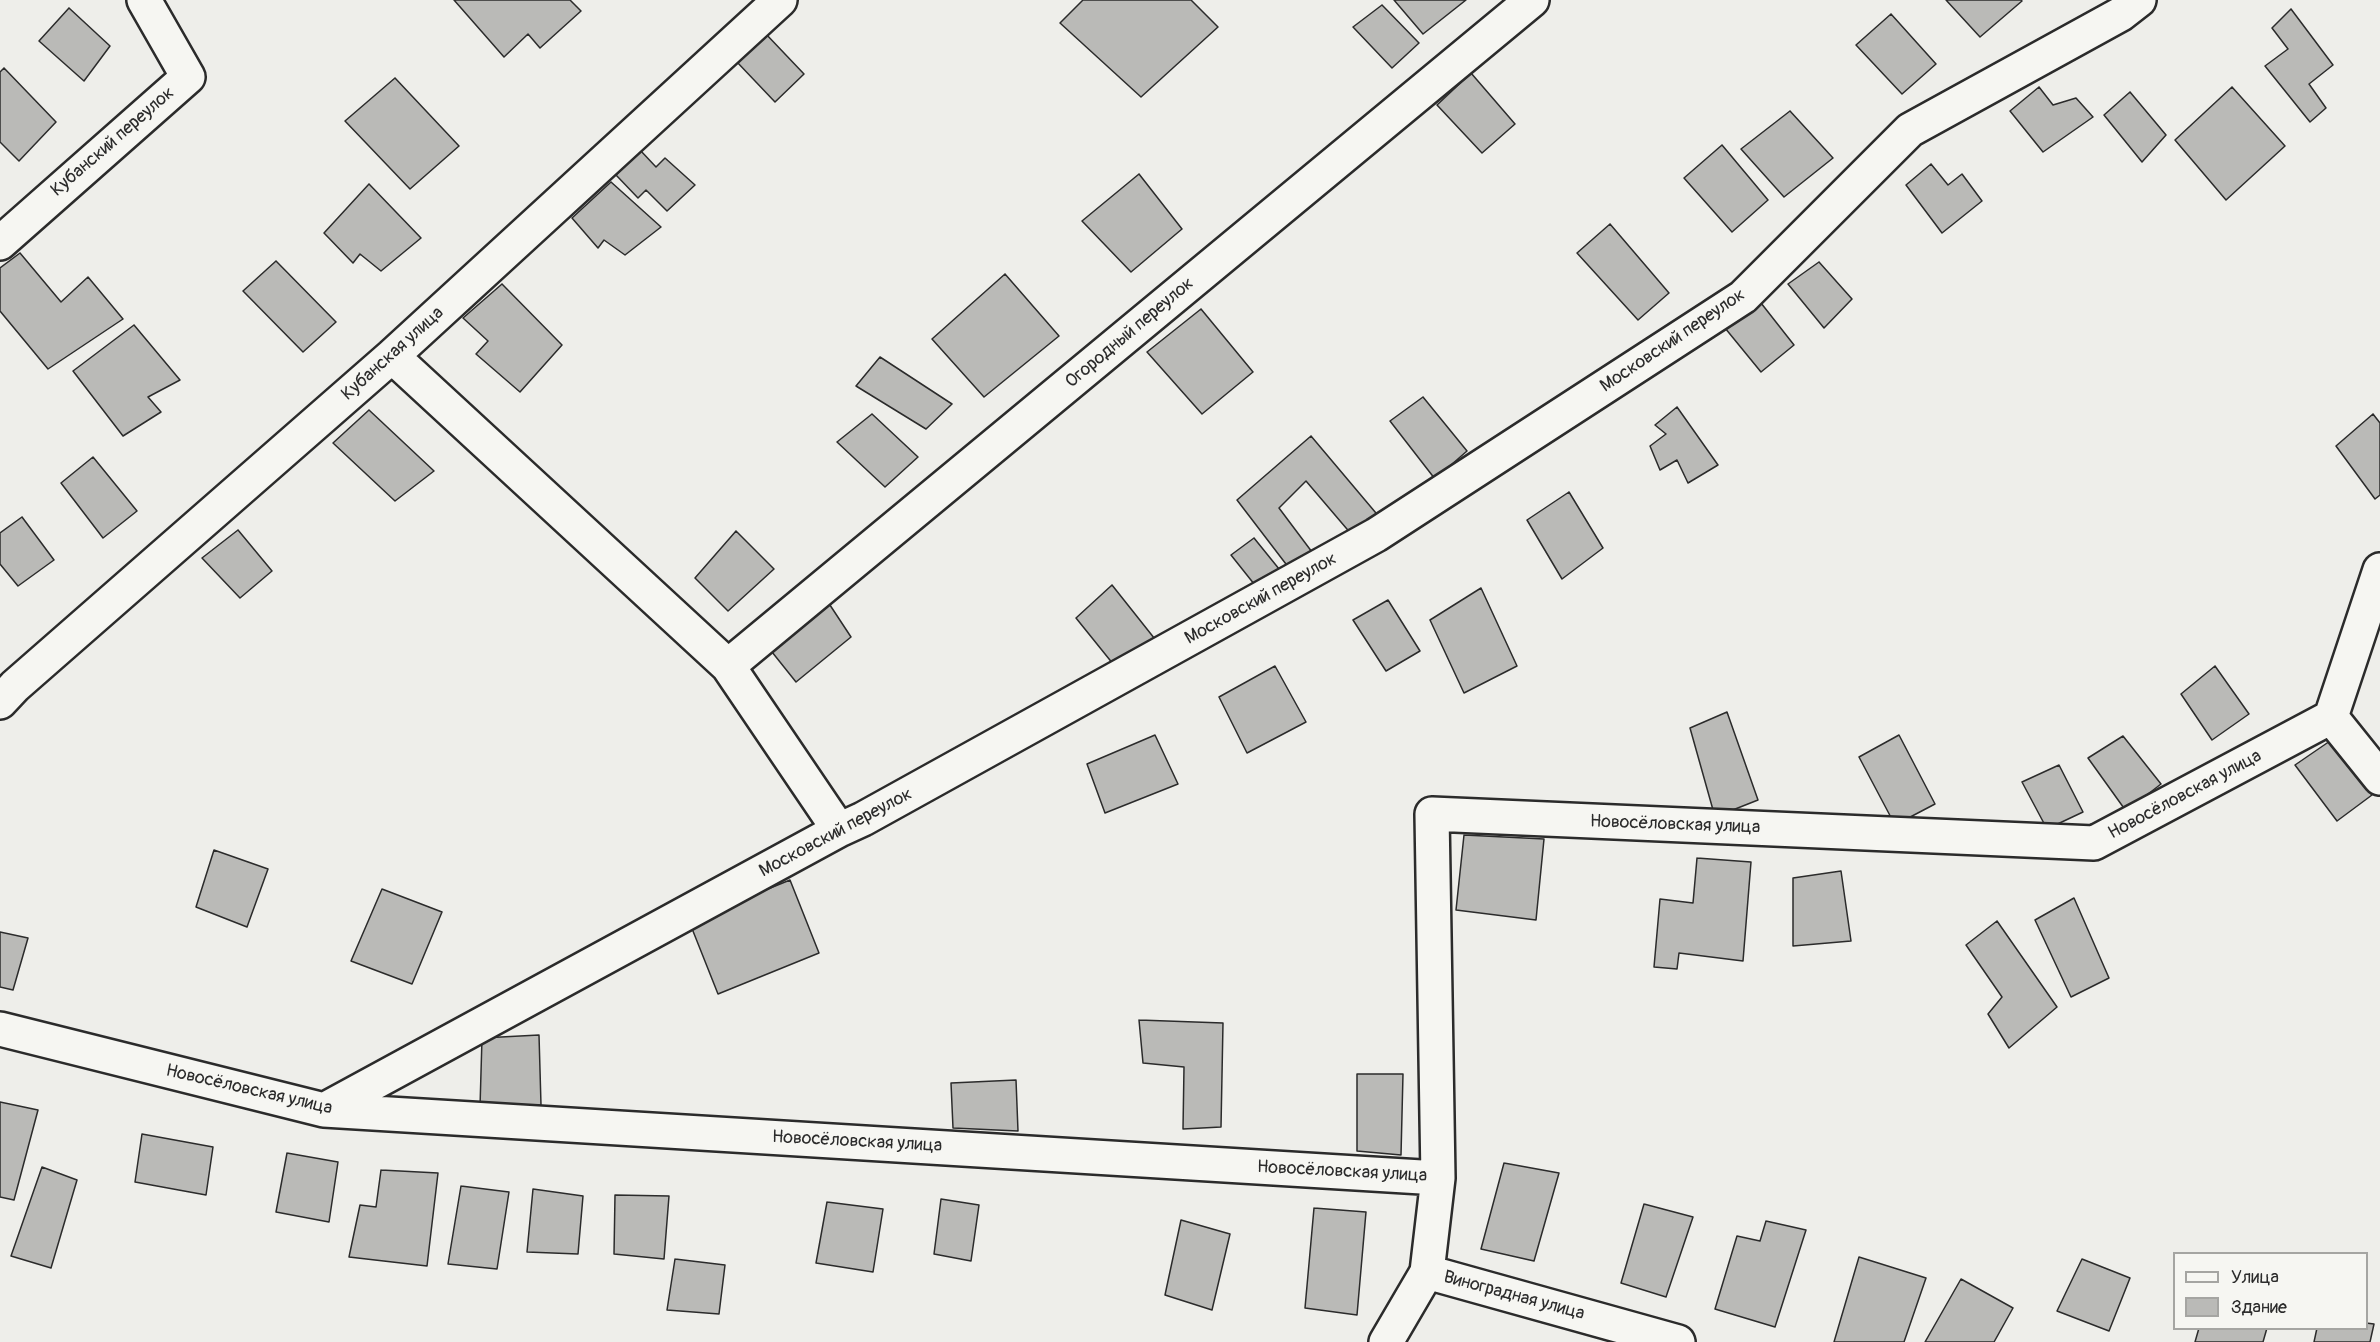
<!DOCTYPE html>
<html>
<head>
<meta charset="utf-8">
<style>
	body { margin:0 }
	#map { position:relative; width:2380px; height:1342px; overflow:hidden; background:#eeeeea; font-family:Pangolin,sans-serif }
	canvas { display:block }
	.legend { position:absolute; left:2173px; top:1252px; width:195px; height:78px; box-sizing:border-box; background:#f6f6f2; border:2px solid #a5a5a2; margin:0; padding:8px 10px; list-style:none; font-size:18px; color:#2b2b2b }
	.legend li { display:flex; align-items:center; gap:12px; height:30px }
	.legend b { width:30px; border:2px solid #a5a5a2 }
</style>
</head>
<body>
<div id="map">
<canvas width="2380" height="1342"></canvas>
<ul class="legend">
<li><b style="height:8px;background:#f6f6f2"></b>Улица</li>
<li><b style="height:16px;background:#babab7"></b>Здание</li>
</ul>
</div>
<script>
const context = document.querySelector('canvas').getContext('2d');
context.lineJoin = 'round';
function paint(path, color) {
  context.fillStyle = color;
  context.fill(path, 'evenodd');
}
function shape(rows) {
  const path = new Path2D();
  for (const r of rows) {
    path.moveTo(r[0], r[1]);
    for (let i = 2; i < r.length; i += 2) path.lineTo(r[i], r[i + 1]);
  }
  return path;
}
function trace(path, color, width, dash) {
  context.strokeStyle = color;
  context.lineWidth = width;
  context.lineCap = dash ? 'butt' : 'round';
  context.setLineDash(dash || []);
  context.stroke(path);
}
function label(font, color, halo, rows, align = 'center') {
  context.font = font + ' Pangolin,sans-serif';
  context.lineWidth = 4.5;
  context.setLineDash([]);
  context.textBaseline = 'middle';
  context.strokeStyle = halo;
  context.fillStyle = color;
  for (const [text, x, y, turn = 0] of rows) {
    context.save();
    context.translate(x, y);
    context.rotate((+turn || 0) * Math.PI / 180);
    context.textAlign = isNaN(turn) ? turn : align;
    if (halo) context.strokeText(text, 0, 0);
    context.fillText(text, 0, 0);
    context.restore();
  }
}
const building = shape([
	[454,0,570,0,581,11,540,48,528,34,504,57,454,0],
	[1083,0,1191,0,1218,27,1141,97,1060,23,1083,0],
	[1394,0,1466,0,1423,34,1394,0],
	[1946,0,2021,0,2022,1,1980,37,1946,0],
	[1382,5,1419,43,1392,68,1353,27,1382,5],
	[69,8,110,46,84,81,39,41,69,8],
	[2291,9,2333,65,2309,84,2326,108,2310,122,2265,66,2288,49,2272,28,2291,9],
	[1891,14,1936,64,1902,94,1856,45,1891,14],
	[765,33,804,74,775,102,736,61,765,33],
	[4,68,56,122,19,161,0,142,0,72,4,68],
	[1471,73,1515,124,1482,153,1437,105,1471,73],
	[395,78,459,146,410,189,345,121,395,78],
	[2039,87,2053,105,2076,98,2093,117,2043,152,2010,111,2039,87],
	[2232,87,2285,146,2226,200,2175,140,2232,87],
	[2130,92,2166,135,2142,162,2104,115,2130,92],
	[1790,111,1833,158,1784,197,1741,149,1790,111],
	[1722,145,1768,200,1732,232,1684,178,1722,145],
	[640,150,656,167,665,158,695,185,667,211,646,190,638,198,616,175,640,150],
	[1931,164,1948,185,1962,174,1982,201,1942,233,1906,185,1931,164],
	[1139,174,1182,229,1131,272,1082,221,1139,174],
	[611,182,661,227,625,255,604,240,598,248,572,218,611,182],
	[369,184,421,238,381,271,360,254,353,263,324,233,369,184],
	[1610,224,1669,293,1638,320,1577,253,1610,224],
	[20,253,61,302,88,277,123,319,48,369,0,311,0,268,20,253],
	[276,261,336,322,303,352,243,291,276,261],
	[1819,262,1852,299,1824,328,1788,284,1819,262],
	[1005,274,1059,336,984,397,932,339,1005,274],
	[502,284,562,345,520,392,476,354,488,341,463,318,502,284],
	[1761,303,1794,345,1761,372,1725,328,1761,303],
	[1201,309,1253,372,1202,414,1147,352,1201,309],
	[134,325,180,380,148,397,161,412,123,436,73,371,134,325],
	[880,357,952,404,926,429,856,386,880,357],
	[1423,397,1467,451,1435,479,1390,421,1423,397],
	[1677,407,1718,465,1688,483,1677,460,1660,470,1650,446,1666,434,1655,425,1677,407],
	[369,410,434,471,395,501,333,443,369,410],
	[872,414,918,457,885,487,837,442,872,414],
	[2373,414,2380,423,2380,495,2375,499,2336,446,2373,414],
	[1311,436,1381,519,1358,542,1306,481,1279,508,1321,564,1302,585,1237,500,1311,436],
	[93,457,137,511,103,538,61,483,93,457],
	[1569,492,1603,548,1562,579,1527,520,1569,492],
	[22,517,54,560,18,586,0,564,0,533,22,517],
	[238,530,272,571,240,598,202,558,238,530],
	[736,531,774,569,728,611,695,578,736,531],
	[1254,538,1292,585,1270,604,1231,555,1254,538],
	[1112,585,1166,653,1126,680,1076,618,1112,585],
	[1481,588,1517,666,1464,693,1430,620,1481,588],
	[826,599,851,637,796,682,768,647,826,599],
	[1388,600,1420,651,1386,671,1353,620,1388,600],
	[1275,666,1306,722,1247,753,1219,697,1275,666],
	[2215,666,2249,714,2212,740,2181,694,2215,666],
	[1727,712,1758,800,1715,817,1690,728,1727,712],
	[1155,735,1178,784,1105,813,1087,764,1155,735],
	[1899,735,1935,804,1895,825,1859,757,1899,735],
	[2123,736,2161,784,2126,811,2088,758,2123,736],
	[2330,741,2372,795,2337,821,2295,765,2330,741],
	[2059,765,2083,812,2047,829,2022,782,2059,765],
	[1464,835,1544,839,1536,920,1456,910,1464,835],
	[214,850,268,869,247,927,196,907,214,850],
	[1697,858,1751,862,1743,961,1679,953,1677,969,1654,967,1660,899,1693,903,1697,858],
	[1841,871,1851,941,1793,946,1793,878,1841,871],
	[790,880,819,953,718,994,689,921,790,880],
	[382,889,442,912,412,984,351,961,382,889],
	[2074,898,2109,978,2071,997,2035,920,2074,898],
	[1997,921,2057,1007,2009,1048,1988,1014,2002,997,1966,945,1997,921],
	[0,932,28,938,13,990,0,987,0,932],
	[1139,1020,1223,1023,1221,1127,1183,1129,1184,1067,1143,1063,1139,1020],
	[539,1035,541,1105,480,1107,482,1038,539,1035],
	[1357,1074,1403,1074,1401,1155,1357,1151,1357,1074],
	[1016,1080,1018,1131,953,1128,951,1083,1016,1080],
	[0,1102,38,1110,14,1200,0,1197,0,1102],
	[142,1134,213,1147,206,1195,135,1182,142,1134],
	[287,1153,338,1162,329,1222,276,1212,287,1153],
	[1504,1163,1559,1173,1534,1261,1481,1249,1504,1163],
	[42,1167,77,1180,51,1268,11,1256,42,1167],
	[381,1170,438,1173,427,1266,349,1257,360,1205,376,1207,381,1170],
	[461,1186,509,1192,497,1269,448,1264,461,1186],
	[533,1189,583,1196,578,1254,527,1252,533,1189],
	[615,1195,669,1196,664,1259,614,1254,615,1195],
	[941,1199,979,1205,971,1261,934,1254,941,1199],
	[827,1202,883,1209,873,1272,816,1263,827,1202],
	[1644,1204,1693,1217,1666,1297,1621,1283,1644,1204],
	[1314,1208,1366,1212,1357,1315,1305,1308,1314,1208],
	[1181,1220,1230,1234,1212,1310,1165,1295,1181,1220],
	[1766,1221,1806,1230,1775,1327,1715,1309,1737,1236,1760,1241,1766,1221],
	[1859,1257,1926,1278,1904,1342,1834,1342,1859,1257],
	[675,1259,725,1265,719,1314,667,1310,675,1259],
	[2082,1259,2130,1278,2109,1331,2057,1311,2082,1259],
	[1961,1279,2013,1308,1994,1342,1925,1342,1961,1279],
	[2366,1323,2374,1324,2370,1342,2314,1342,2317,1328,2366,1328,2366,1323],
	[2199,1328,2267,1328,2263,1342,2195,1342,2199,1328]
]);
paint(building, '#babab7');
trace(building, '#2b2b2b', 1.5);
const minor = shape([
	[0,243,188,77,144,0],
	[392,356,728,666,839,830],
	[728,666,1532,0],
	[0,702,15,686,392,356,780,0],
	[2331,717,2380,570],
	[2331,717,2380,778],
	[0,1029,324,1110,1438,1178,1432,814,2094,843,2331,717],
	[324,1110,839,830,863,819,1376,535,1743,297,1910,130,2121,14,2139,0],
	[1427,1272,1678,1342],
	[1386,1342,1427,1272,1438,1178]
]);
trace(minor, '#2b2b2b', 38);
trace(minor, '#f6f6f2', 33);
label('18px', '#2b2b2b', '#f6f6f2', [
	["Кубанский переулок",113,142,-41],
	["Огородный переулок",1130,333,-40],
	["Московский переулок",1673,341,-34],
	["Кубанская улица",393,354,-42],
	["Московский переулок",1261,599,-29],
	["Новосёловская улица",2185,795,-28],
	["Новосёловская улица",1675,825,2],
	["Московский переулок",836,833,-28],
	["Новосёловская улица",249,1090,13],
	["Новосёловская улица",857,1142,3],
	["Новосёловская улица",1342,1172,3],
	["Виноградная улица",1514,1296,15]
]);
</script>
</body>
</html>
